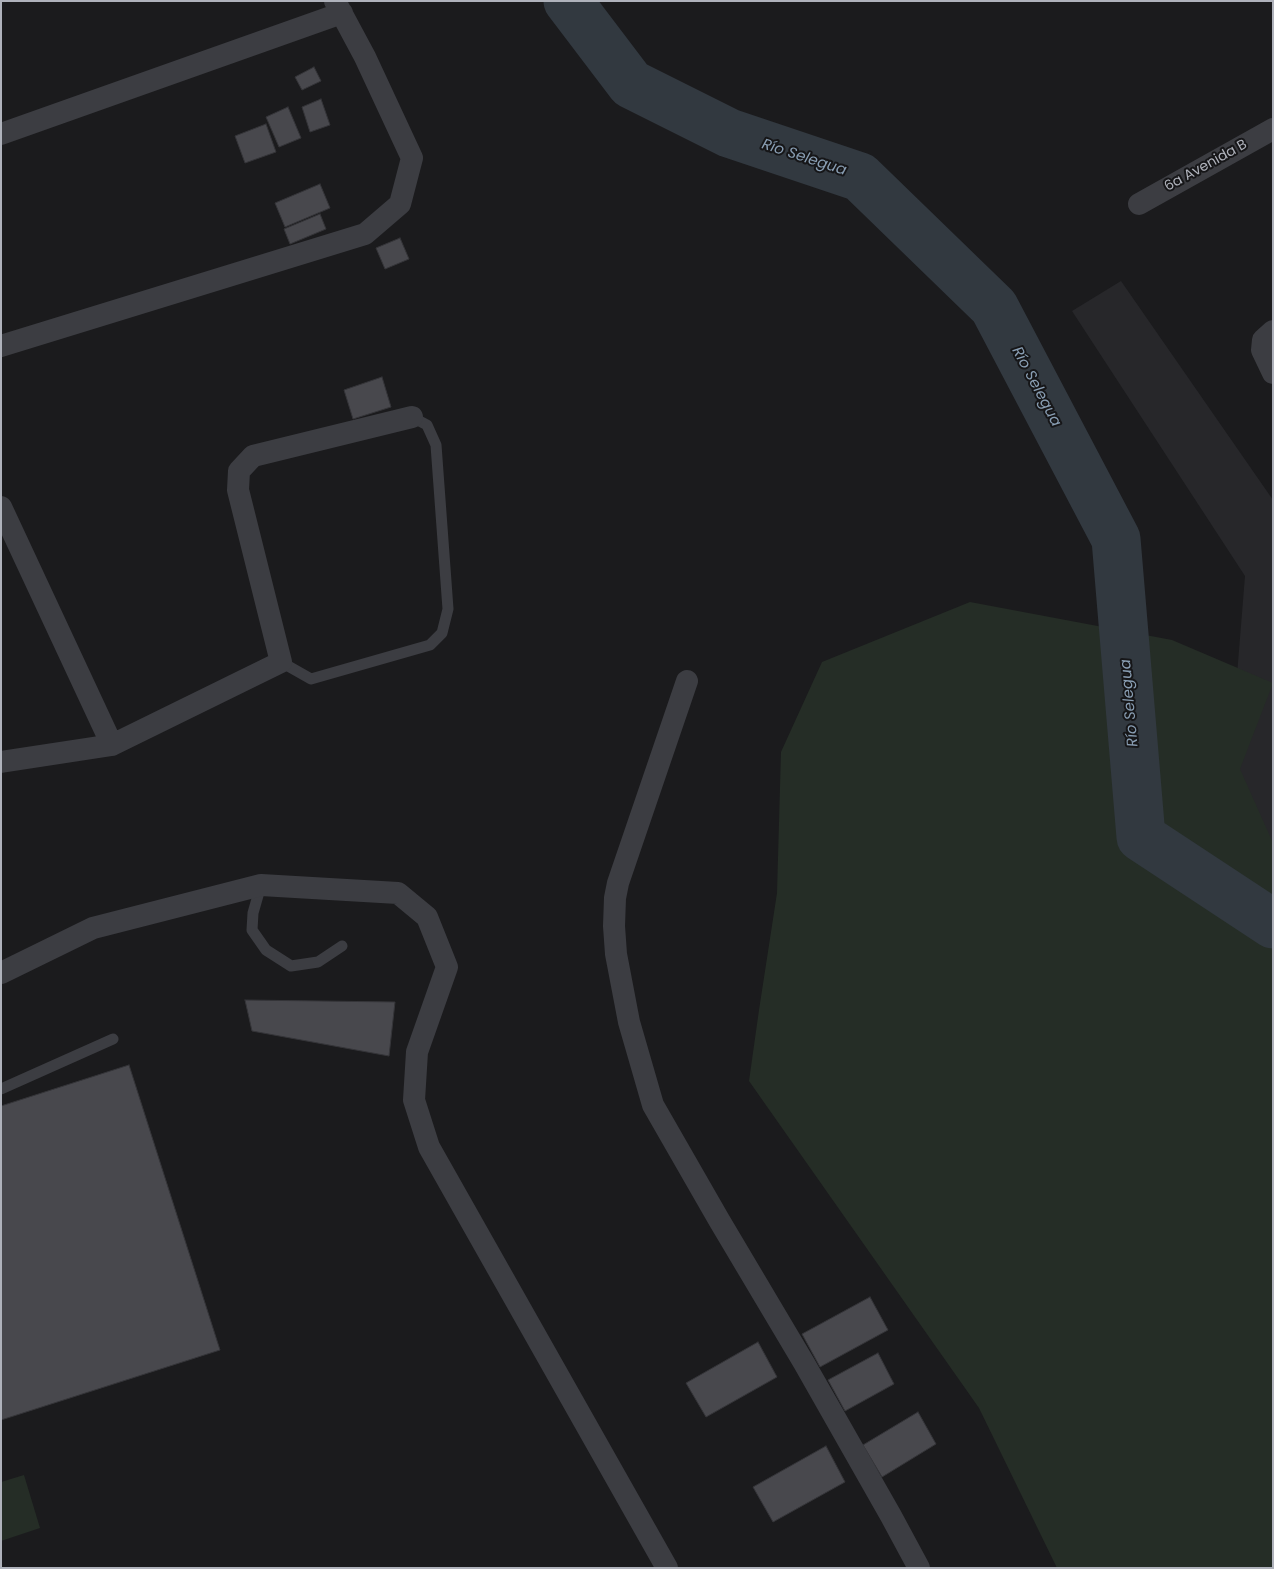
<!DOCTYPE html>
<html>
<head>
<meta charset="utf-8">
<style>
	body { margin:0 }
	#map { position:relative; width:1274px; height:1569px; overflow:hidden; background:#1b1b1d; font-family:Poppins,sans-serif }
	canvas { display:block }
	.frame { position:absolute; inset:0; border:2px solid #afb2bb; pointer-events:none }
</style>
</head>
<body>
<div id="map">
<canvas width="1274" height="1569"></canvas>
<div class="frame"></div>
</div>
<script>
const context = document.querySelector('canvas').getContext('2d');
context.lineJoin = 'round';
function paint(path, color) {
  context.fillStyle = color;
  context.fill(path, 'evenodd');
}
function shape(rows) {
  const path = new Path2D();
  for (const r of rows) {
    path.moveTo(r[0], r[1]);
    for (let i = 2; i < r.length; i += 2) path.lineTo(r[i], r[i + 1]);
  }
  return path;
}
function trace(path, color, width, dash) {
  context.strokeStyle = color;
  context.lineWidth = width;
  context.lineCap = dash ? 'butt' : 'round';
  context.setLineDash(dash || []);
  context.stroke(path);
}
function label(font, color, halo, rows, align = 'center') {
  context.font = font + ' Poppins,sans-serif';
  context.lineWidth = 4;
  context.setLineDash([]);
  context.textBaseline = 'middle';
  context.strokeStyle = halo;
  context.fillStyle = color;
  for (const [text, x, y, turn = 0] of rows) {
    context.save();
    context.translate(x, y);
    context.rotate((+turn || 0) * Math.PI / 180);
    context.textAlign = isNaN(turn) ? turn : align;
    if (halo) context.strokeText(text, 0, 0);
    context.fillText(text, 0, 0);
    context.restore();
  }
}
paint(shape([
	[1121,281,1273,500,1273,886,1247,855,1232,737,1245,576,1072,311]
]), '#27272a');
paint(shape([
	[970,602,1172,640,1273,683,1240,769,1273,843,1273,1568,1057,1568,979,1408,749,1081,759,1010,777,893,781,752,822,662],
	[24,1475,40,1528,1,1541,1,1482]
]), '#252d26');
trace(shape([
	[568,1,631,84,729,133,860,177,994,307,1116,539,1141,837,1273,924]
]), '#323940', 49);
const building = shape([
	[314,67,321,81,302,90,295,77,314,67],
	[321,99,330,125,310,132,302,107,321,99],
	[288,107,301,138,279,147,266,117,288,107],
	[266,124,276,152,245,163,235,136,266,124],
	[320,184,330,208,285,227,275,203,320,184],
	[320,214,326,229,290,244,284,229,320,214],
	[400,238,409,259,385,269,376,248,400,238],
	[382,377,391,407,353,419,344,390,382,377],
	[245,1000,395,1002,389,1056,252,1031,245,1000],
	[129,1065,220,1350,1,1420,1,1106,129,1065],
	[870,1297,888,1330,820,1367,802,1334,870,1297],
	[758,1342,777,1377,706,1417,686,1383,758,1342],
	[878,1353,894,1384,845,1411,828,1380,878,1353],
	[918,1412,936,1444,882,1477,863,1445,918,1412],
	[826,1446,845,1482,773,1522,753,1487,826,1446]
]);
paint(building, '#48484d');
trace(building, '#353539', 1);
trace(shape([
	[281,662,311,679,430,645,442,633,448,609,436,445,427,425,412,417],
	[261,885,253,913,252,930,266,950,291,966,318,962,342,946],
	[1,1089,113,1039]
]), '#3c3d42', 11);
trace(shape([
	[1,134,342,13],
	[1139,204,1273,129],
	[1273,331,1263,340,1262,350,1273,373],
	[1,346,365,234,400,204,412,158,365,57,335,1],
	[1,507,112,745],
	[687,681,618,883,615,898,614,926,616,954,629,1022,653,1105,719,1220,804,1363,891,1516,919,1568],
	[1,762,112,745,281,662,238,490,239,471,253,456,412,417],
	[1,973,93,928,261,885,398,893,427,917,447,967,417,1052,414,1100,429,1147,667,1568]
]), '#3c3d42', 22);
label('14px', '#afb2bb', '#161618', [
	["6a Avenida B",1206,166,-29]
]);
label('italic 15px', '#899eb3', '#161618', [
	["Río Selegua",804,158,18],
	["Río Selegua",1036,387,62],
	["Río Selegua",1130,703,-95]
]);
</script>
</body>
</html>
